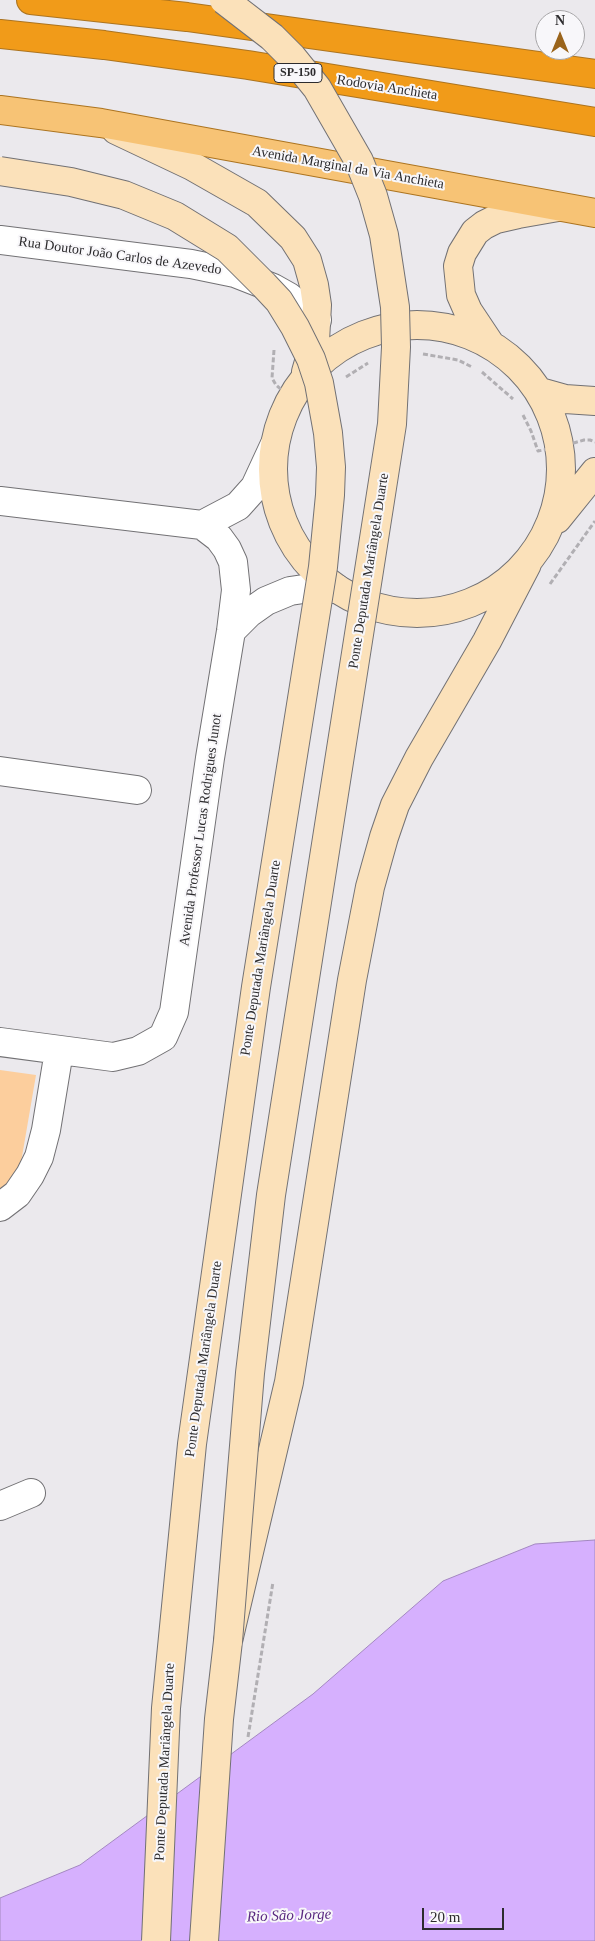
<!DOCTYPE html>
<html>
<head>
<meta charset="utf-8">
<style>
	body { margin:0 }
	#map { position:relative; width:595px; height:1941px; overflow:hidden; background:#ebe9ed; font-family:Georgia,serif }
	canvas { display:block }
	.north { position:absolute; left:535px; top:10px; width:50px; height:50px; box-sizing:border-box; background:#f8f7fa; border:1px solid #a7a6a8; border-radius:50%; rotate:0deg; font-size:14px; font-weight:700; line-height:20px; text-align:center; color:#2d2c2e }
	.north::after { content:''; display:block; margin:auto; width:18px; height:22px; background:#9a641c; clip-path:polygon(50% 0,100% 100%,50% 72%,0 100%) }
	.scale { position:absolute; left:422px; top:1908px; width:82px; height:22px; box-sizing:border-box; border:2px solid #2d2c2e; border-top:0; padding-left:6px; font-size:15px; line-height:18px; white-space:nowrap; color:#2d2c2e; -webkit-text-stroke:4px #f8f7fa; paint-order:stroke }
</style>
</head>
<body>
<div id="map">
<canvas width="595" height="1941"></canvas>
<div class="north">N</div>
<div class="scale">20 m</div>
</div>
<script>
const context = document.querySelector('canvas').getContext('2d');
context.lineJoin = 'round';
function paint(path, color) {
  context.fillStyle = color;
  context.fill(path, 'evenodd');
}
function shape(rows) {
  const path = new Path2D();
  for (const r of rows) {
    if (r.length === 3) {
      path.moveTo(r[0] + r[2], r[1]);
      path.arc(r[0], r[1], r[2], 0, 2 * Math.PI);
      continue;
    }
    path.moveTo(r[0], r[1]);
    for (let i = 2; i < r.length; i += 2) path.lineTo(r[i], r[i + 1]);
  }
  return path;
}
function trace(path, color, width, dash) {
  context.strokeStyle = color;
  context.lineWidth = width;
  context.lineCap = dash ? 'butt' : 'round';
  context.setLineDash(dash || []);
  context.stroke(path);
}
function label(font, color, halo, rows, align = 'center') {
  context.font = font + ' Georgia,serif';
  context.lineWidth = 4;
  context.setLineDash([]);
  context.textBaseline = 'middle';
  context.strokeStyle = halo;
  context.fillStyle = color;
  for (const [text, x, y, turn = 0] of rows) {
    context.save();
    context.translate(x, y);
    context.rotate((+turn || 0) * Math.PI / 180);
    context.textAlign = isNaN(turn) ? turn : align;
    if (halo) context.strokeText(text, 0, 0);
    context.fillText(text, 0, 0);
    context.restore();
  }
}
paint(shape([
	[0,1070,36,1075,18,1180,0,1190]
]), '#fcce9d');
const water = shape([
	[595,1540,595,1941,0,1941,0,1898,80,1865,313,1694,443,1581,535,1544,595,1540]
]);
paint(water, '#d6b0fe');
trace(water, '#a388c0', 1);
const street = shape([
	[0,240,191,264,235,273,273,288,289,297,317,320],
	[0,501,202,525,238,506,255,487,274,446],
	[231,631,249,613,266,601,290,591,317,587,337,589],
	[0,771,137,790],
	[0,1042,113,1057,138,1051,163,1037,174,1012,210,758,231,631,236,590,233,562,227,549,219,538,202,525],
	[0,1207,17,1194,30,1175,39,1157,46,1130,59,1051],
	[0,1506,31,1493]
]);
const secondary = shape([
	[116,130,192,166,257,203,293,238,307,260,314,285,317,305,315,341,306,372],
	[417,469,144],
	[490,344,468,311,461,295,458,266,462,253,475,232,484,225,496,219,518,214,558,207],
	[540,392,565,399,595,401],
	[557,519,595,472],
	[204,1941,219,1719,228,1641,289,1382,352,980,370,887,384,837,395,805,419,758,487,641,527,564]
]);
const primary = shape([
	[0,110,101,123,595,213]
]);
const highway = shape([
	[31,0,187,17,595,74],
	[0,34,104,45,248,65,595,122]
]);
trace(street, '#727174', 30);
trace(secondary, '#727174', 30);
trace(primary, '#ac7420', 30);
trace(highway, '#ac7420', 30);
trace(shape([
	[274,350,272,378,276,385,293,400],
	[423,354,458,360,472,367],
	[482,372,513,399],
	[346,377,368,363],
	[523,415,531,431,538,451,560,447,584,440,590,440,595,442],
	[550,584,595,521],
	[248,1737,273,1582]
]), '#b1afb3', 3, [5, 2.5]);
trace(street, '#fff', 28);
trace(secondary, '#fbe1ba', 28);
trace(primary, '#f7c375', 28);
trace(highway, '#f19b19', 28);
const secondaryBridge = shape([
	[224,0,272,37,292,57,317,88,359,161,373,196,384,235,395,307,396,347,392,424,271,1195,250,1373,228,1641],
	[0,171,71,182,124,195,175,216,227,248,264,285,279,301,295,327,311,359,319,383,328,433,331,467,330,495,323,567,256,987,192,1444,166,1708,156,1941]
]);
trace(secondaryBridge, '#727174', 30, []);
trace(secondaryBridge, '#fbe1ba', 28);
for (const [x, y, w] of [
	[298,73,48]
]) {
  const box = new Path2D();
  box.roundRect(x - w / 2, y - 9.5, w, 19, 4);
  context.fillStyle = '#f8f7fa';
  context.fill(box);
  trace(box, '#2d2c2e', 1);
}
label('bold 12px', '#2d2c2e', null, [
	["SP-150",298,73]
]);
label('14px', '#2d2c2e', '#f8f7fa', [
	["Rodovia Anchieta",387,88,9],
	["Avenida Marginal da Via Anchieta",348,168,10],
	["Rua Doutor João Carlos de Azevedo",120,256,8],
	["Ponte Deputada Mariângela Duarte",369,571,-81],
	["Avenida Professor Lucas Rodrigues Junot",201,830,-82],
	["Ponte Deputada Mariângela Duarte",261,958,-81],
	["Ponte Deputada Mariângela Duarte",204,1359,-82],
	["Ponte Deputada Mariângela Duarte",165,1762,-87]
]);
label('italic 15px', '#5a2981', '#f8f7fa', [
	["Rio São Jorge",289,1916,-2]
]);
</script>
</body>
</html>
